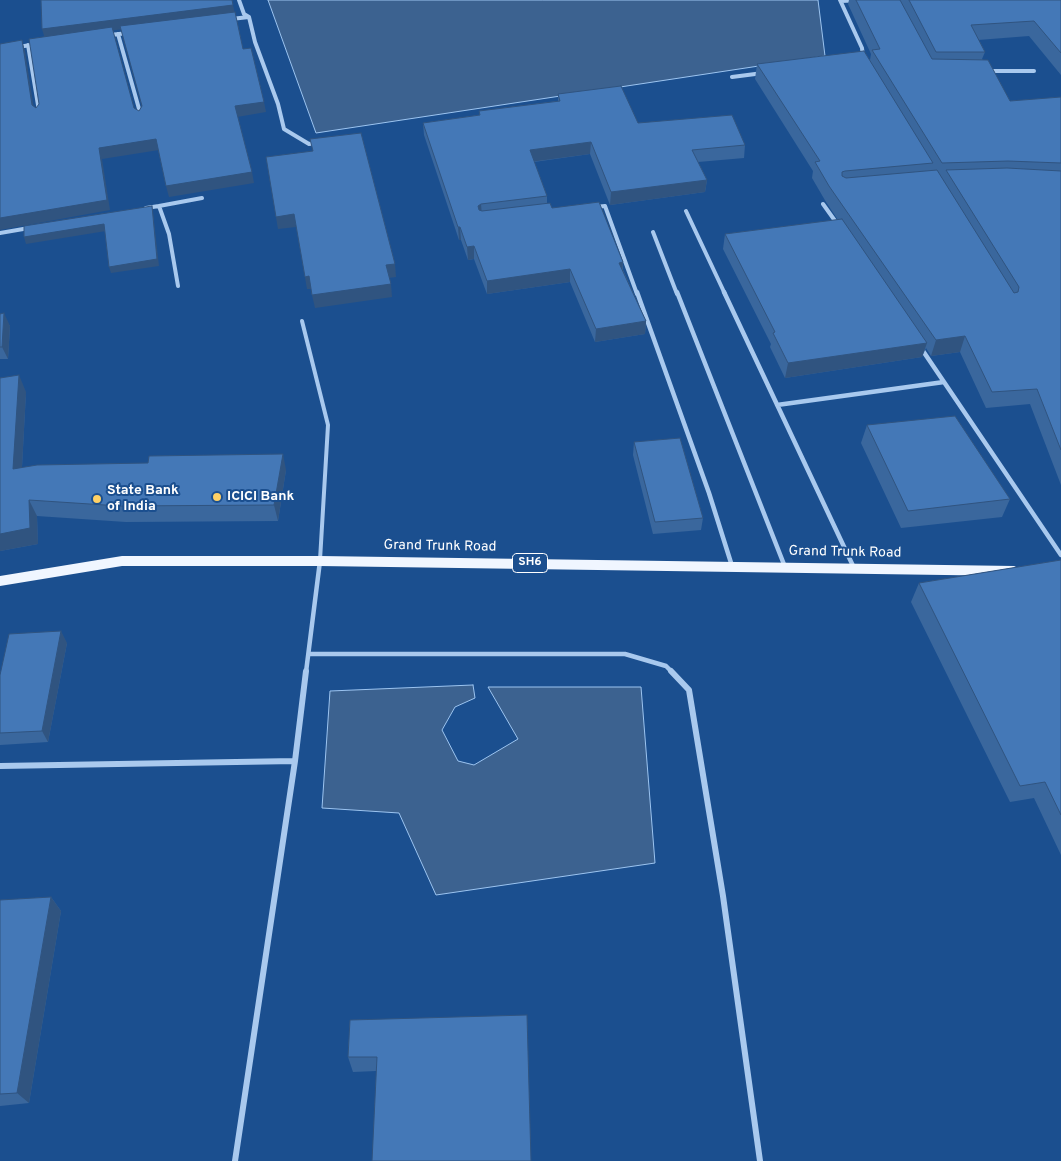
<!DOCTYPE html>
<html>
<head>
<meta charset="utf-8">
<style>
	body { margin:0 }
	canvas { display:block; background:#1b4f8f }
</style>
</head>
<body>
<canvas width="1061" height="1161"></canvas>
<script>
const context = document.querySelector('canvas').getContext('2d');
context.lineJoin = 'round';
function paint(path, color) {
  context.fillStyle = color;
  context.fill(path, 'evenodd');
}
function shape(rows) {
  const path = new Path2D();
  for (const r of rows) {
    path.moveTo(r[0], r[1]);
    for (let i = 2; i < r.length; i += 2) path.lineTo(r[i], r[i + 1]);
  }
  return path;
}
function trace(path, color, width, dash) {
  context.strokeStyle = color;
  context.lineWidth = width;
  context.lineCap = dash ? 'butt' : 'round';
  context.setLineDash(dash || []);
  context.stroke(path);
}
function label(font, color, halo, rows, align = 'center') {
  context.font = font + ' Overpass,sans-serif';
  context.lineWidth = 4;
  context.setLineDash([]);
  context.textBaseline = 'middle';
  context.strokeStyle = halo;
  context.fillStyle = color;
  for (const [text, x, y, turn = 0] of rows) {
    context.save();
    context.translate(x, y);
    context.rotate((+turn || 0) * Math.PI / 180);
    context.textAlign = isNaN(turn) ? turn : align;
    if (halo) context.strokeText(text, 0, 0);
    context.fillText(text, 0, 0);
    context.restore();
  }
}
const water = shape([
	[268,0,818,0,825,56,316,133,268,0],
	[473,685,475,698,455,707,442,730,458,761,474,765,518,739,488,687,641,687,655,863,436,895,399,813,322,808,330,691,473,685]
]);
paint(water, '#3c6290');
trace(water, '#9cc4f0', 1);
trace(shape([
	[302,321,328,425,320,560]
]), '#a9c9ee', 4);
trace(shape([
	[239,0,244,14,249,17,255,42,278,104,284,129,309,144,316,143],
	[840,0,862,48,863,57],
	[841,1,864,0],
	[231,19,249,17],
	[118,34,141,116],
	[110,35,128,33],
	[28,45,39,111],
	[18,47,37,44],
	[989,71,1034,71],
	[732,77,763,73],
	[823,204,838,225],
	[159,206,202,198],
	[595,207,605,206,637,294],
	[146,208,159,206,169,234,178,286],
	[686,211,725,294],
	[653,232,677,294],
	[0,233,29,228]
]), '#a9c9ee', 4);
trace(shape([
	[637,292,709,493,732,566],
	[677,292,785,567],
	[724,292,854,568],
	[921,348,1061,555],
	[777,405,944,382],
	[309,654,625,654,666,666,672,672],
	[306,672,320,561]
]), '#a9c9ee', 4.5);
trace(shape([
	[671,671,689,690,723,896,760,1161],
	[0,766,295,761],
	[235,1161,295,761,306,671]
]), '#a9c9ee', 6);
paint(shape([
	[122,556,320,556,1014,566,1018,568,1020,571,1018,574,1014,576,320,566,122,566,0,586,0,576,122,556]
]), '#f0f6ff');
paint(shape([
	[849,0,1061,0,1061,75,1029,36,978,40,985,52,982,59,1010,101,1061,97,1061,485,1030,404,986,408,960,352,931,356,926,348,922,357,785,378,770,347,771,344,723,249,725,234,838,220,826,202,812,178,813,171,755,79,757,64,870,60,871,54,848,4],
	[558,94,638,123,745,145,744,158,698,162,707,180,705,192,610,205,590,154,534,162,547,196,547,204,552,208,623,262,623,270,646,321,645,334,595,342,570,282,487,294,474,259,468,260,461,240,459,240,424,135,423,123,479,115,479,111,558,101],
	[0,314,10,326,8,359,0,359],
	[26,392,22,467,286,470,278,521,126,522,37,516,38,544,0,551],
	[867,425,1010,499,1002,517,901,528,861,443],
	[634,442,703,518,701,530,653,534,633,455],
	[1061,560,1061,855,1034,798,1010,802,911,602,919,583],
	[67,643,48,742,0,745,0,675],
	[51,897,61,911,29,1103,0,1106,0,900],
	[350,1020,531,1161,376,1071,353,1072,348,1057]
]), '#3a679d');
paint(shape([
	[233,5,235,15,45,39,42,29],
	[22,40,25,51,35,116,32,105],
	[264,102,266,112,237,117,235,106],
	[156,139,159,150,102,159,110,210,0,230,0,218,99,148],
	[591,142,590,154,530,162,530,150],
	[252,172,254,183,169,197,166,186],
	[707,180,705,192,610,205,611,192],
	[481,204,482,216,478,206],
	[152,206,153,213,159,266,111,273,109,267],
	[294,214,296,227,278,229,276,217],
	[104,224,106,231,26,244,24,237],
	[458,227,460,227,461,240,459,240],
	[474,246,474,259,468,260,467,247],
	[623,262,622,275,619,263],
	[395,264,396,277,388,278,386,265],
	[570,269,570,282,487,294,487,281],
	[309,276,312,289,307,289,305,277],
	[391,284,392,297,315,308,312,295],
	[4,313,10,326,8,359,2,347],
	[646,321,645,334,595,342,596,329],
	[965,336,960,352,931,356,936,340],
	[927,343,922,357,785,378,788,363],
	[19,375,26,392,21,485,13,469],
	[283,454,286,470,278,521,274,505],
	[29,500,37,516,38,544,0,551,0,534],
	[61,631,67,643,48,742,42,731],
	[51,897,61,911,29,1103,17,1093]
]), '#305480');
const building = shape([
	[41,0,232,0,233,5,42,29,41,0],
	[856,0,900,0,932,59,988,60,1010,101,1061,97,1061,163,1008,161,942,163,872,50,880,49,856,0],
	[909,0,1061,0,1061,53,1034,21,971,25,985,52,936,52,909,0],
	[235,12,243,49,251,48,264,102,235,106,252,172,166,186,156,139,99,148,107,200,0,218,0,44,22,40,32,105,36,108,39,104,29,39,112,27,134,108,139,111,142,106,120,26,235,12],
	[864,51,933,163,845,171,842,172,842,176,846,178,937,170,1014,293,1018,292,1019,287,946,170,1007,168,1061,171,1061,450,1037,389,992,392,965,336,936,340,829,186,815,162,820,161,757,64,864,51],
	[621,86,638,123,732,115,745,145,692,150,707,180,611,192,591,142,530,150,547,196,481,204,478,206,479,210,482,211,550,203,552,208,599,202,623,262,619,263,646,321,596,329,570,269,487,281,474,246,467,247,460,227,458,227,423,123,480,115,479,111,560,101,558,94,621,86],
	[361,133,395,264,386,265,391,284,312,295,309,276,305,277,294,214,276,217,266,157,313,151,310,139,361,133],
	[152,206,157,259,109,267,104,224,24,237,24,226,152,206],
	[842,219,927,343,788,363,773,333,775,332,725,234,842,219],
	[4,313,2,347,0,347,0,314,4,313],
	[19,375,13,469,37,465,148,463,149,456,283,454,274,505,120,506,29,500,30,528,0,534,0,378,19,375],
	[955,416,1010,499,908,511,867,425,955,416],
	[680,438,703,518,655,522,634,442,680,438],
	[1061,560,1061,815,1045,782,1020,786,919,583,1061,560],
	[61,631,42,731,0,733,0,675,9,634,61,631],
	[51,897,17,1093,0,1094,0,900,51,897],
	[527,1015,531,1161,372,1161,377,1057,348,1057,350,1020,527,1015]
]);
paint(building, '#4478b7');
trace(building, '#305480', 1);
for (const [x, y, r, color] of [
	[217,497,5,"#ffd166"],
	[97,499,5,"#ffd166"]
]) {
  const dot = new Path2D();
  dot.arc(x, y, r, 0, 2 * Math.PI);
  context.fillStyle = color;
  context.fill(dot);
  trace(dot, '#1b4f8f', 2);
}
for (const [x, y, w] of [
	[530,563,35]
]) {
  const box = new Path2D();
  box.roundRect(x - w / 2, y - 9.5, w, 19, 4);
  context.fillStyle = '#1b4f8f';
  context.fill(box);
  trace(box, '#fff', 1);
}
label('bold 12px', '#fff', null, [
	["SH6",530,563]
]);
label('bold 14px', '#fff', '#1b4f8f', [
	["State Bank",107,491],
	["of India",107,507],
	["ICICI Bank",227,497]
], 'left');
label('14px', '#fff', '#1b4f8f', [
	["Grand Trunk Road",440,547,1],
	["Grand Trunk Road",845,553,1]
]);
</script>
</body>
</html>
